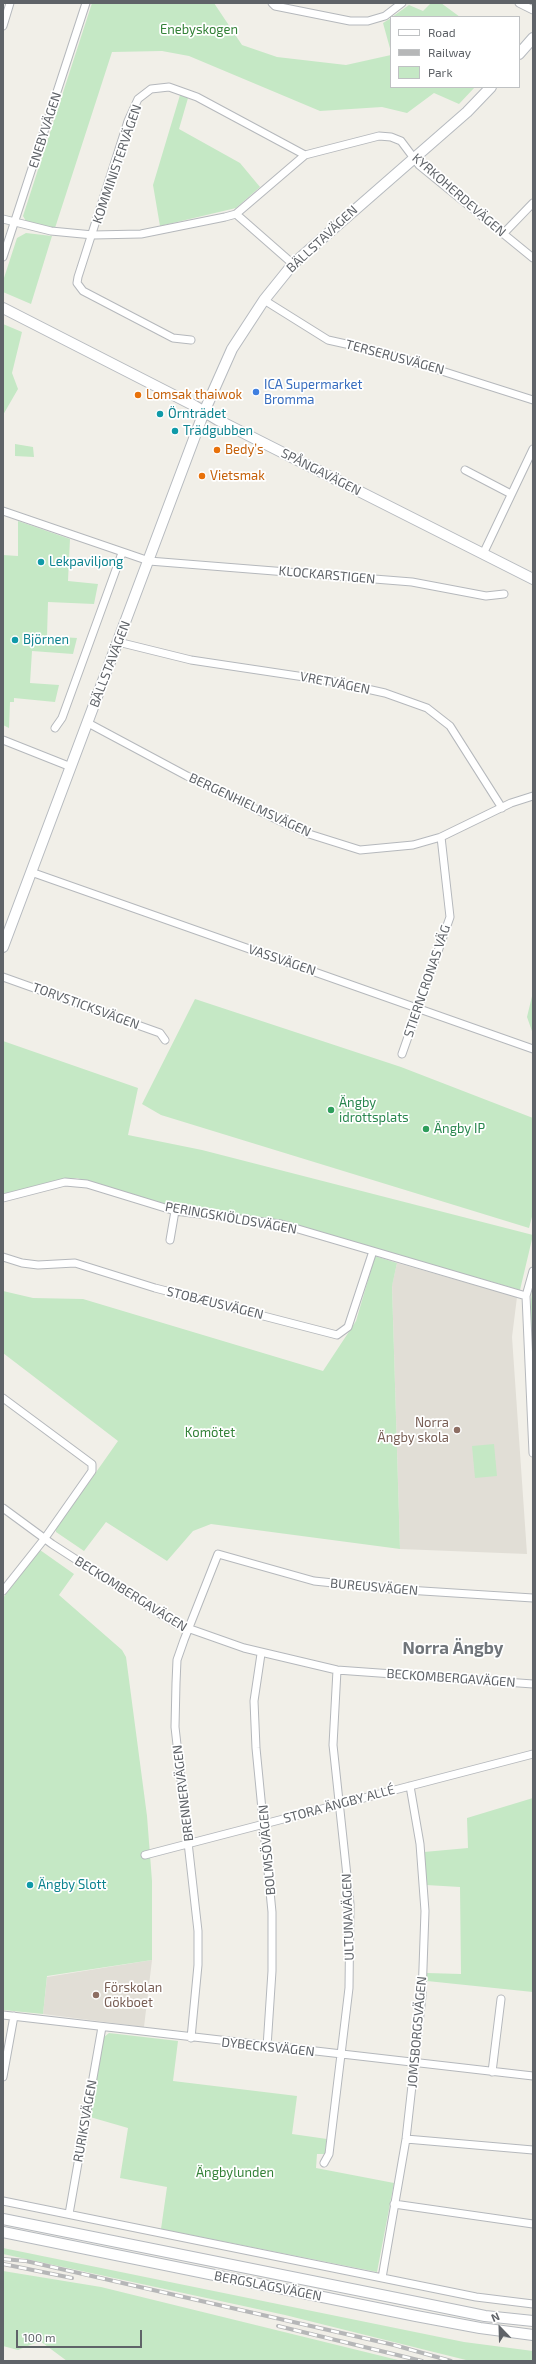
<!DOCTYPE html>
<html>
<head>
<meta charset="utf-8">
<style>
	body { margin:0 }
	#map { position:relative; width:536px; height:2364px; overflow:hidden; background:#f1efe8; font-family:"Exo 2",sans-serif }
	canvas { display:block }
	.frame { position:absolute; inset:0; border:4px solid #5f6368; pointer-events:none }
	.legend { position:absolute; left:390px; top:16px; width:130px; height:72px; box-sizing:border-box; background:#fff; border:1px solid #bfc1c3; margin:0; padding:5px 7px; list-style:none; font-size:12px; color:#5f6368 }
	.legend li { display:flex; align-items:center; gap:8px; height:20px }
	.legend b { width:20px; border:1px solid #bfc1c3 }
	.north { position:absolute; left:480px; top:2308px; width:40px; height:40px; -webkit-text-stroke:3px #fff; paint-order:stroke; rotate:337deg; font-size:11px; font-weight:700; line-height:16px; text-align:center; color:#5f6368 }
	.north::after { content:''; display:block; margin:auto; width:14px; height:18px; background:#5f6368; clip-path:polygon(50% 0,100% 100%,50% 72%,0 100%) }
	.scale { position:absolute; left:16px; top:2330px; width:126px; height:18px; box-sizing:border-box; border:2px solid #5f6368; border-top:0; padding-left:5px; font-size:12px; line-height:14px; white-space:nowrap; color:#5f6368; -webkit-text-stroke:3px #fff; paint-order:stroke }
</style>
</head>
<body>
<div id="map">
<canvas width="536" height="2364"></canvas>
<div class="frame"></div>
<ul class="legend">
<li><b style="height:5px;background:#fff"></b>Road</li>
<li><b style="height:5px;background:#b6b7b8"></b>Railway</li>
<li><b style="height:11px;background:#c5e8c5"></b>Park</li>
</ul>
<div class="north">N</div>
<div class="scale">100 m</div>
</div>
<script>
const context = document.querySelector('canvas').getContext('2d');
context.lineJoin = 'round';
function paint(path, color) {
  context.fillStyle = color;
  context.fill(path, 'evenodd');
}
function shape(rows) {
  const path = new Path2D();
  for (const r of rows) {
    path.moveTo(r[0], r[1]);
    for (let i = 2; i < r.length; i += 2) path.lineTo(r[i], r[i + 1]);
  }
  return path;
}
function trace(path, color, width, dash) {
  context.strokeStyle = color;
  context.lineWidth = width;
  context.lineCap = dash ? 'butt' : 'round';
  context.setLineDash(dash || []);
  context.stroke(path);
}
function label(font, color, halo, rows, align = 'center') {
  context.font = font + ' "Exo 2",sans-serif';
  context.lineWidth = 3.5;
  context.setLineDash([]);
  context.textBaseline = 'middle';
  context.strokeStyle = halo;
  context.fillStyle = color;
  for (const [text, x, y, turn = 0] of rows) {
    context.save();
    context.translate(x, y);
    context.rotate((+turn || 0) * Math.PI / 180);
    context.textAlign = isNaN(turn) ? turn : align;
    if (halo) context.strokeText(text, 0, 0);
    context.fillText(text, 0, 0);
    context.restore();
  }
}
paint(shape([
	[397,1263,517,1297,512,1337,527,1554,400,1549,392,1285],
	[152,1960,144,2027,43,2014,47,1977]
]), '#e1ded6');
paint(shape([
	[92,3,214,3,242,45,277,57,346,65,391,55,391,87,475,87,459,104,434,93,407,113,382,107,320,111,189,56,162,51,112,52,55,228,27,223,23,216],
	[431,3,441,3,460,17,392,17,409,5,423,11],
	[391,18,391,52,383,23],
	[180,95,188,98,179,129,240,163,260,187,236,208,160,226,153,185],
	[26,233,52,236,31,304,3,292,3,281,17,238],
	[3,324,22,332,12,373,18,389,3,415],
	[15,444,33,447,34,457,15,456],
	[18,521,70,539,68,581,98,584,94,604,48,602,47,636,77,638,73,654,32,651,30,683,59,685,55,702,14,698,14,702,10,702,9,728,3,725,3,555,18,556],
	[533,992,533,1034,527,1017],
	[195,999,401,1067,533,1118,533,1213,529,1228,161,1115,142,1104],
	[3,1041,138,1088,128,1135,202,1150,533,1235,520,1290,273,1219,178,1208,77,1178,39,1185,3,1195],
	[375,1256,397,1263,392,1286,400,1549,211,1524,193,1531,167,1561,106,1522,84,1551,56,1532,56,1529,118,1441,3,1353,3,1291,33,1298,83,1299,323,1371,356,1321],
	[533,1283,533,1393,529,1317],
	[494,1444,497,1476,475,1478,472,1446],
	[40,1550,74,1574,59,1595,122,1650,126,1657,147,1816,152,1881,152,1960,47,1976,43,2014,3,2010,3,1598],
	[533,1798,533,1992,427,1981,427,1973,461,1974,460,1887,426,1885,424,1852,468,1848,467,1818],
	[109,2033,178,2041,173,2081,297,2096,292,2134,327,2139,325,2154,317,2154,316,2168,394,2183,377,2272,161,2229,167,2187,120,2178,128,2128,90,2117,104,2037],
	[3,2248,464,2342,533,2351,533,2361,470,2361,285,2315,3,2254],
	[3,2271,101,2287,402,2361,67,2361,40,2341,18,2350,3,2346]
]), '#c5e8c5');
const street = shape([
	[272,3,275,6,350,21,368,21,385,16,402,3],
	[519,3,533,10],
	[3,26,10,3],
	[236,214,293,264],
	[3,219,51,231,93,235,141,234,225,217,236,214,305,155,379,136,391,137,401,141,419,165,533,258],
	[503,234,533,203],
	[3,257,86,3],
	[264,300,328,340,382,352,533,400],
	[191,340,173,338,83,291,77,283,78,277,128,121,138,99,151,89,169,87,197,97,305,155],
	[465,470,511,494],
	[3,511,149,561,412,582,486,596,504,594],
	[483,554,533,449],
	[118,642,191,660,331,681,385,693,427,708,450,726,502,808],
	[88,723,187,776,282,822,309,834,360,850,413,845,441,837,511,803,533,796],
	[55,728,62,718,122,553],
	[3,740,71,767],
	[31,872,533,1049],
	[3,977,160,1033,165,1040],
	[402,1054,450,917,441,837],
	[3,1198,65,1182,87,1184,175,1211,281,1224,526,1296],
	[170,1240,175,1211],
	[3,1257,22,1263,38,1265,75,1263,155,1288,337,1335,348,1327,373,1251],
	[533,1271,526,1296,533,1453],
	[3,1398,92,1464,92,1471,45,1538,3,1591],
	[3,1508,52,1544,176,1624,244,1648,337,1670,533,1684],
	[261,1654,254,1701,256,1748,272,1912,272,1971,267,2047],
	[145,1855,533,1754],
	[3,2015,533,2076],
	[191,2038,198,1965,198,1931,175,1727,176,1683,177,1660,184,1640,218,1554,314,1581,391,1589,533,1598],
	[492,2072,501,1999],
	[3,2077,14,2016],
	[406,2139,533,2150],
	[324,2163,329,2154,349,1988,350,1904,333,1745,337,1670],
	[3,2201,476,2297,533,2304],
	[394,2204,533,2224],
	[69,2214,102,2027],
	[382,2278,406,2139,422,1996,425,1911,420,1844,410,1786]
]);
const secondary = shape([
	[519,54,533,38],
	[3,308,193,405,218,420,533,579],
	[3,947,204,412,232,349,264,300,293,264,467,112,491,87],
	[3,2219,426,2304,485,2316,533,2321],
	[3,2232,416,2316,480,2328,533,2335]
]);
trace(street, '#b5b8bc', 9);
trace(secondary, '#b6babf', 12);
trace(street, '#fff', 7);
trace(secondary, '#fff', 10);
const rail = shape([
	[3,2259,26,2261,394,2345,451,2361],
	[3,2264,72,2278],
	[278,2326,422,2361]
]);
trace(rail, '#b6b7b8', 4);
trace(rail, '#fff', 2.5, [8]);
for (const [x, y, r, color] of [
	[256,392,4,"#3f7fe0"],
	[138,395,4,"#e8710a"],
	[160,414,4,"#0f9aa8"],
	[175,431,4,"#0f9aa8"],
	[217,450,4,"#e8710a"],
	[202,476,4,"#e8710a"],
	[41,562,4,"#0f9aa8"],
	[15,640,4,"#0f9aa8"],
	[331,1110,4,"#2e9e5b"],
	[426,1129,4,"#2e9e5b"],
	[457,1430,4,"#8d6e63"],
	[30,1885,4,"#0f9aa8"],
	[96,1995,4,"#8d6e63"]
]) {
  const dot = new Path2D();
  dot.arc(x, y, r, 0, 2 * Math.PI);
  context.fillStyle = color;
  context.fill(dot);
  trace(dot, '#fff', 1.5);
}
label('13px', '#348238', '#fff', [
	["Enebyskogen",199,30],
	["Komötet",210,1433],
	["Ängbylunden",235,2173]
]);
label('13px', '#5f6368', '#fff', [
	["ENEBYVÄGEN",45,130,-72],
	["KOMMINISTERVÄGEN",117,164,-71],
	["KYRKOHERDEVÄGEN",459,195,41],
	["BÄLLSTAVÄGEN",322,239,-43],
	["TERSERUSVÄGEN",395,357,15],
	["SPÅNGAVÄGEN",321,472,27],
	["KLOCKARSTIGEN",327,575,5],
	["BÄLLSTAVÄGEN",110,664,-69],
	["VRETVÄGEN",335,683,11],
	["BERGENHIELMSVÄGEN",250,805,25],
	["VASSVÄGEN",282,960,19],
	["STIERNCRONAS VÄG",427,981,-71],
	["TORVSTICKSVÄGEN",86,1006,20],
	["PERINGSKIÖLDSVÄGEN",231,1218,10],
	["STOBÆUSVÄGEN",215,1303,14],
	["BUREUSVÄGEN",374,1587,5],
	["BECKOMBERGAVÄGEN",131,1594,32],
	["BECKOMBERGAVÄGEN",451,1678,4],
	["BRENNERVÄGEN",183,1793,-97],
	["STORA ÄNGBY ALLÉ",339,1804,-15],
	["BOLMSÖVÄGEN",267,1850,-95],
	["ULTUNAVÄGEN",348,1917,-92],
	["JOMSBORGSVÄGEN",417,2032,-85],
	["DYBECKSVÄGEN",268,2047,6],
	["RURIKSVÄGEN",85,2121,-80],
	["BERGSLAGSVÄGEN",268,2286,11]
]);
label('13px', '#366cbe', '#fff', [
	["ICA Supermarket",264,385],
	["Bromma",264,400]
], 'left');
label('13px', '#c56008', '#fff', [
	["Lomsak thaiwok",146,395],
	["Bedy’s",225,450],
	["Vietsmak",210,476]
], 'left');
label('13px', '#0d838f', '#fff', [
	["Örnträdet",168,414],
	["Trädgubben",183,431],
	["Lekpaviljong",49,562],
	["Björnen",23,640],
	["Ängby Slott",38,1885]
], 'left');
label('13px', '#27864d', '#fff', [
	["Ängby",339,1103],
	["idrottsplats",339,1118],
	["Ängby IP",434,1129]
], 'left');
label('13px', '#785e54', '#fff', [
	["Norra",449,1423],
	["Ängby skola",449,1438],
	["Förskolan",104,1988,"left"],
	["Gökboet",104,2003,"left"]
], 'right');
label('bold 17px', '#70757a', '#fff', [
	["Norra Ängby",453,1648]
]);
</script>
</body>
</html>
